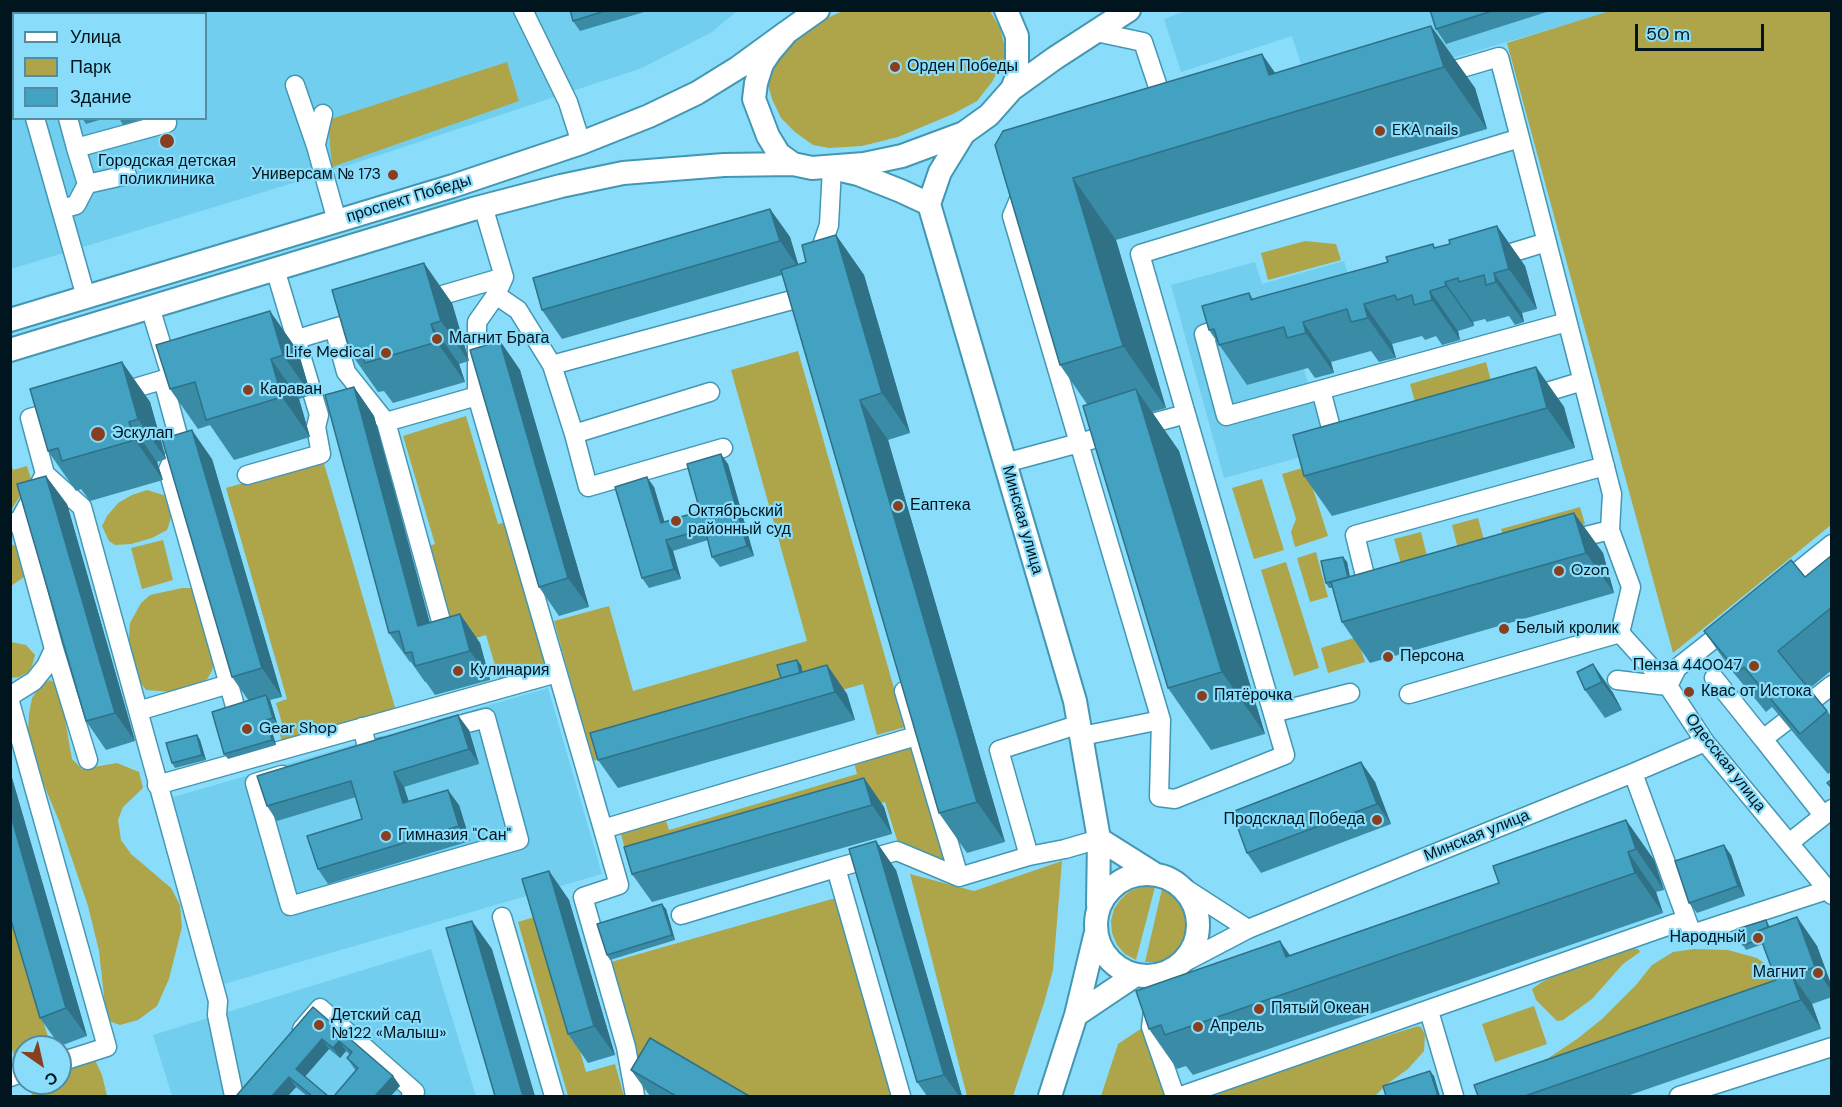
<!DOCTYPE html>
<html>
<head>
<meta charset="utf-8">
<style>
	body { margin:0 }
	#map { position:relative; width:1842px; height:1107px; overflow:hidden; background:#89ddfa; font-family:"DM Sans",sans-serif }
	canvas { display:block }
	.frame { position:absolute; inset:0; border:12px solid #00151e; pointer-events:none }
	.legend { position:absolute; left:12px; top:12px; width:195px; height:108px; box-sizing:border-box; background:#89ddfa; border:2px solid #528da2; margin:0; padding:8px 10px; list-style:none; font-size:18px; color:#00151e }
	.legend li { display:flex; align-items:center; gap:12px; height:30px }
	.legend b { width:30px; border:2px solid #528da2 }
	.north { position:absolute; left:12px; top:1035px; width:60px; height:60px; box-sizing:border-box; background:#89ddfa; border:2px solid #528da2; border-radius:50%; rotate:146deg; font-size:16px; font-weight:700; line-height:24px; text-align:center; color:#00151e }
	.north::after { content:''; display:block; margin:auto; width:21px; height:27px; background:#873f20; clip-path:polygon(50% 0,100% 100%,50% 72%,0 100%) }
	.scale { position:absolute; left:1635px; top:24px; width:129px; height:27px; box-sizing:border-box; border:3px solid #00151e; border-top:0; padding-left:8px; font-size:18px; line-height:21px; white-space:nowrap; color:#00151e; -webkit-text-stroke:4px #89ddfa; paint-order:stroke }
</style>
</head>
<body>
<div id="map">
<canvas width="1842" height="1107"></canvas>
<div class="frame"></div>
<ul class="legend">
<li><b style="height:8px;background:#fff"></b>Улица</li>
<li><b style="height:16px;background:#aea44a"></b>Парк</li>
<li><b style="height:16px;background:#43a2c1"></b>Здание</li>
</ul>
<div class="north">С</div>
<div class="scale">50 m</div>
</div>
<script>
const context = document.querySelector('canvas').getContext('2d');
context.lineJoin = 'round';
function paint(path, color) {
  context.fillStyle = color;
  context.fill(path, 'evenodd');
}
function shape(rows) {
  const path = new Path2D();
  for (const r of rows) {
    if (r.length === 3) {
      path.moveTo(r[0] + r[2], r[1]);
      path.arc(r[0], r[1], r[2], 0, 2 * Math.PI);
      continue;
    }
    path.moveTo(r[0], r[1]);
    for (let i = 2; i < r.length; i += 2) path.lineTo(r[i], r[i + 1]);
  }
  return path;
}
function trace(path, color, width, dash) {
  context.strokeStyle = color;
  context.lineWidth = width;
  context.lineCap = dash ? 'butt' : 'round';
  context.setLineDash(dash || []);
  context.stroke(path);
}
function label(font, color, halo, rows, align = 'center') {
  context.font = font + ' "DM Sans",sans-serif';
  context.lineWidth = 4.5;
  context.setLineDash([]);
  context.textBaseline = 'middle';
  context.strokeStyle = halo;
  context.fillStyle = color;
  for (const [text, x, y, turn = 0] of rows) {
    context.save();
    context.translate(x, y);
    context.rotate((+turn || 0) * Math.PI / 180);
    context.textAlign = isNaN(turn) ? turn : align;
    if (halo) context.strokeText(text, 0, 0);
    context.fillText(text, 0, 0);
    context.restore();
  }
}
paint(shape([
	[1188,10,1613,11,1312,99,1292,36,1181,72,1164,19],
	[11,11,737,11,712,32,642,68,316,176,11,269],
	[14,14,206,14,206,118,14,118],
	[1344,261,1352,289,1297,371,1304,369,1327,450,1224,478,1171,285,1255,262,1262,284],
	[548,688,602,874,224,984,170,798],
	[431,949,476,1096,172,1096,153,1035]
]), '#72ceee');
paint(shape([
	[1613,10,1831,11,1831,525,1673,653,1507,43],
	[843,11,990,11,1000,28,1004,44,1004,59,992,82,977,101,953,114,898,137,862,146,829,148,813,145,795,132,781,118,772,99,768,85,769,75,775,60,793,40,825,19],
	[507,62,519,101,332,167,328,120],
	[1305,241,1336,244,1341,260,1268,280,1261,253],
	[798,351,905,727,877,735,863,684,593,761,554,621,609,606,633,691,807,641,731,370],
	[1486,362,1497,403,1417,409,1410,384],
	[466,416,498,524,508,522,553,670,501,685,486,635,455,644,426,547,435,544,403,436],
	[10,460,13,470,27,466,31,479,11,510],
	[323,460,396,711,283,744,278,729,283,727,276,703,287,699,226,488],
	[1306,467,1328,536,1295,547,1291,532,1296,519,1282,474],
	[1262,479,1284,550,1254,559,1232,488],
	[147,490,170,497,172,515,167,530,152,538,131,544,115,545,109,541,102,526,107,516,118,503,132,495],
	[1580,507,1585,524,1506,546,1501,529],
	[1478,518,1488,554,1461,561,1452,525],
	[1421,532,1430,568,1404,575,1394,539],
	[163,540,173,580,142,589,131,548],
	[11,544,18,547,26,574,24,577,11,586],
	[1316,552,1328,597,1310,602,1297,558],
	[1286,562,1319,668,1294,676,1261,570],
	[182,588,193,588,214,659,212,671,207,679,198,685,174,692,146,690,135,675,128,648,130,623,141,603,150,595],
	[1357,637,1365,662,1328,673,1321,648],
	[11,642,26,645,35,655,32,666,28,672,19,677,11,678],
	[50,680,59,686,72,759,82,769,117,763,139,772,143,788,123,807,118,820,121,840,131,854,171,888,180,905,182,927,169,979,157,1006,138,1020,120,1025,109,1021,105,1005,99,951,88,906,59,821,39,773,28,731,29,714,32,698,41,685],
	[914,745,950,868,899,846,885,802,632,876,620,830,665,818,669,830,857,774,854,762],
	[1062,861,1053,970,1044,1003,1013,1096,967,1096,910,874,974,891],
	[1142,887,1155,887,1136,960,1125,954,1117,945,1112,933,1111,921,1114,909,1121,899,1130,891],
	[1162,889,1173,895,1182,904,1187,915,1188,928,1185,940,1178,950,1169,958,1157,962,1145,962],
	[839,897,894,1096,731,1096,667,1060,640,1096,636,1046,611,962],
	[10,911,51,1047,24,1047,24,1058,16,1061,10,1043],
	[541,915,586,1072,615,1064,624,1096,568,1096,518,922],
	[1629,948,1638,949,1640,952,1623,964,1592,999,1563,1020,1557,1021,1536,1000,1532,989,1542,982,1591,959],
	[1694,949,1728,950,1757,958,1776,972,1782,986,1503,1096,1541,1063,1577,1039,1602,1019,1636,985,1652,965,1673,952],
	[1534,1006,1547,1044,1495,1062,1482,1024],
	[1418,1026,1421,1027,1425,1035,1424,1051,1408,1069,1387,1084,1375,1096,1216,1096,1240,1082],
	[1142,1028,1166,1096,1101,1096,1118,1044],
	[86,1059,96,1062,102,1075,107,1096,31,1096,37,1083,60,1083,60,1067]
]), '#aea44a');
const minor = shape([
	[36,10,37,14],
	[133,10,134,14],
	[523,10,568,102,581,143],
	[10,31,14,41],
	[1096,32,1143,42,1165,108],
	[1438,75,1499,57,1612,494,1610,530],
	[295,85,316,146,337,221],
	[35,118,86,297],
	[68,118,76,148],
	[316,144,323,114],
	[127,175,87,184,76,148,167,123,166,118],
	[483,206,504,277,496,295,477,322,477,396,603,829],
	[61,209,76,205,87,184],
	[1491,259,1547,242],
	[496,295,518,310,552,365,792,300,814,269,829,225,832,168],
	[422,301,504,277],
	[150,307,168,366],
	[1231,325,1204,334,1226,416,1567,322],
	[334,328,346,372,386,422],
	[267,348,364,319],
	[552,365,574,434,710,392],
	[163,380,180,443,168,470,235,706],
	[1321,390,1336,447],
	[118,393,189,372],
	[1530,397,1583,381],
	[1186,414,1285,755,1175,799,1159,797,1161,720,1079,443,1186,414,1140,254,1520,138],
	[574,434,588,487,723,448],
	[1005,463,1079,443,1012,216,1023,190],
	[45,474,82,507,218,1001,217,1015,234,1096],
	[247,475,321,454,316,427,319,415,275,269],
	[19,521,54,649,88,760],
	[10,523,19,521,45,474,30,418,59,410],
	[1566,541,1610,530,1631,587,1620,633,1668,686,1617,680],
	[1781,585,1832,544],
	[1374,591,1369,592,1355,535,1605,466],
	[1729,627,1677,668,1668,686,1705,742,1832,895],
	[446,639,386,422,477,396],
	[1714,678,1763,739,1785,722],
	[904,691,959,877],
	[1409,694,1620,633],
	[10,696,34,681,46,666,54,649],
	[1813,700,1832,685],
	[10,702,107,1047,60,1062],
	[138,711,229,684],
	[1273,713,1350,693],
	[362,727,368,751,383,747],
	[1082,736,1161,720],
	[1763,739,1823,815],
	[1633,773,1692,934],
	[282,775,255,783,290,906,519,840,486,718,441,730],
	[157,785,557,673],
	[1789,843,1832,809],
	[1029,856,999,750,1080,724],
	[1180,885,1248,929],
	[681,915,836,868],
	[502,917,554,1096],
	[1183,963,1248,929,1633,773,1705,742],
	[1158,976,1151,1027,1175,1096],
	[1429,1011,1454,1096],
	[302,1029,320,1008,415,1092,411,1096],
	[10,1077,24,1072],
	[635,1096,626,1047,583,897,619,885,603,829,916,736],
	[901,1096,836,868,897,851,959,877,1029,856,1065,849,1099,839],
	[1181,1096,1676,923,1692,934,1827,890],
	[1679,1096,1832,1047]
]);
const major = shape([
	[818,10,787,32,770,52,762,64,756,83,754,99,768,136,779,154,793,164,812,168,864,164,902,156,964,133,989,115,1012,89,1017,77,1017,36,1006,10],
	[1012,89,1055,58,1129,10],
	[964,133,940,172,929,204,1075,701,1099,839,1098,905],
	[841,170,858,174,901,191,929,204],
	[10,320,453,186,581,143,649,116,697,93,739,67,787,32],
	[10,350,473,209,561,186,623,173,724,165,793,164],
	[1099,839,1153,873],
	[1147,925,51],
	[1076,1015,1134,976],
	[1050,1096,1076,1015,1095,936]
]);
trace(minor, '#4397b3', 21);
trace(major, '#4397b3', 26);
trace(minor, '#fff', 18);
trace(major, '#fff', 22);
paint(shape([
	[570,10,651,10,580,31,573,21],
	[1430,10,1553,10,1446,44,1436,29],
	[1431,26,1475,88,1487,129,1116,240,1166,408,1152,412,1179,451,1265,734,1211,750,1168,688,1087,404,1060,365,995,145,1276,73],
	[82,118,106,118,86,124],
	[119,118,138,118,139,120,123,125],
	[770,209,790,237,798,265,806,262,836,235,864,275,910,433,888,440,1005,842,967,853,939,813,782,275,562,339,542,310],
	[1497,226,1525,266,1537,309,1522,313,1524,322,1515,325,1509,316,1487,322,1485,319,1473,322,1474,326,1458,331,1460,340,1442,345,1436,336,1425,340,1422,336,1392,344,1396,358,1386,360,1379,362,1371,351,1331,362,1334,373,1315,378,1308,368,1247,385,1209,330,1249,293,1253,299,1388,262,1433,244,1435,248,1450,244],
	[452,303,469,361,459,364,465,382,393,403,384,391,378,392,350,352],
	[500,341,520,370,589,607,559,616,539,587],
	[298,351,311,395,299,399,310,437,234,460,210,425,198,429,170,389],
	[122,362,150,402,166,459,157,462,163,480,90,501,81,489,76,491,48,451],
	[1536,367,1564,407,1575,448,1332,516,1304,476],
	[354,387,374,416,430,623,460,614,480,643,490,680,435,695,426,682,425,682,411,662,410,662,389,633],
	[212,459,282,697,270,700,277,723,270,725,276,745,228,759,224,754,249,701,232,677],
	[728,464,754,556,720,567,712,557,708,540,673,551,681,579,649,588,642,578,654,487,664,522,700,511],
	[67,504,135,741,106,750,86,721],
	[1574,513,1603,553,1614,593,1370,663,1342,622,1333,588,1329,588,1326,583,1343,557,1347,562,1350,577],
	[1832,607,1832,670,1809,689,1832,717,1832,771,1828,774,1772,707,1766,712,1732,671,1704,631],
	[1593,664,1613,693,1622,710,1605,718,1585,690],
	[801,665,802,672,827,665,847,694,855,720,618,788,598,760,781,678],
	[469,730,479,764,404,787,409,802,459,805,470,841,328,884,318,869,362,819,356,797,277,821,267,806],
	[197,735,200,740,206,760,175,768,172,763],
	[1361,762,1375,782,1391,824,1261,873,1247,853],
	[10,771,87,1036,60,1046,40,1018,10,917],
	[864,778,884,807,892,834,652,902,632,874],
	[1626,820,1654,860,1664,890,1656,892,1663,913,1193,1075,1186,1066,1177,1069,1149,1029,1290,955,1499,883],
	[1731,855,1745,896,1697,913,1689,903],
	[896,870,962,1096,927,1096,917,1082],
	[549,871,569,900,615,1055,588,1063,568,1034],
	[666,909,675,940,610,960,607,955],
	[1797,917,1817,946,1832,987,1832,997,1812,1004,1821,1029,1627,1096,1478,1096,1776,980,1763,944,1746,950,1743,945,1766,920,1770,927],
	[313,1007,393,1076,400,1086,356,1071,347,1058,350,1055,346,1051,340,1058,329,1049,305,1076,328,1096,307,1096,296,1087,288,1096,238,1096,237,1095],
	[631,1070,749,1096,650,1096]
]), '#3a8ba6');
paint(shape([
	[112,10,124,10,125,14,113,14],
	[1431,26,1475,88,1487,129,1444,67],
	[1262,54,1301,110,1269,75],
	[1073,178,1116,240,1166,408,1123,346],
	[770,209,790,237,800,270,780,241],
	[1497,226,1525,266,1537,309,1509,269],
	[836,235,864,275,910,433,882,393],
	[424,263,452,303,469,361,441,321],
	[1494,273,1522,313,1524,322,1496,282],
	[1445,282,1473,322,1474,326,1446,286],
	[1430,291,1458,331,1460,340,1432,300],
	[1364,304,1392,344,1396,358,1368,318],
	[270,311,298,351,311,395,283,355],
	[1303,322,1331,362,1334,373,1306,333],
	[431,324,459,364,465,382,437,342],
	[500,341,520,370,589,607,568,578],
	[271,359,299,399,310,437,282,397],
	[122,362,150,402,166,459,138,419],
	[1536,367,1564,407,1575,448,1547,408],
	[354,387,374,416,438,654,418,626],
	[1136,389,1179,451,1265,734,1222,672],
	[860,400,888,440,1005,842,977,802],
	[129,422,157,462,163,480,135,440],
	[192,430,212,459,282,697,262,668],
	[721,454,728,464,754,556,747,546],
	[46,476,67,504,135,741,115,713],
	[647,477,654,487,668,533,661,523],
	[1574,513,1603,553,1614,593,1586,553],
	[666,540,673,551,681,579,674,569],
	[1343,557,1347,562,1351,583,1348,578],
	[460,614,480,643,490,680,470,651],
	[797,660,801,665,804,678,801,673],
	[1593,664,1613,693,1622,710,1602,682],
	[827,665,847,694,855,720,835,692],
	[266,695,270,700,277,723,273,718],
	[458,715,469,730,479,764,469,749],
	[266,720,270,725,276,745,272,740],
	[197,735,200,740,206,760,202,755],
	[1361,762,1375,782,1391,824,1377,804],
	[10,771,87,1036,66,1008,10,812],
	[394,772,404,787,414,818,403,803],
	[864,778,884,807,892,834,872,805],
	[448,790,459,805,470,841,459,826],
	[1626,820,1654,860,1664,890,1636,849],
	[876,841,896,870,962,1096,959,1096,944,1075],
	[1724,845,1731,855,1745,896,1738,886],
	[1628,852,1656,892,1663,913,1635,873],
	[549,871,569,900,615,1055,594,1026],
	[662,904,666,909,675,940,672,935],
	[1797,917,1817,946,1832,987,1832,992,1815,967],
	[472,921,492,949,535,1096,523,1096],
	[1280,941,1308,981,1286,957],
	[1792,975,1812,1004,1821,1029,1801,1000],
	[322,1039,329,1049,303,1079,296,1069],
	[339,1041,346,1051,340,1058,333,1048],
	[1430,1071,1434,1076,1440,1096,1438,1096],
	[393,1076,400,1086,391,1096,375,1096],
	[289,1077,296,1087,288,1096,272,1096]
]), '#2f7187');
const building = shape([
	[42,10,112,10,113,14,43,14,42,10],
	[570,10,608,10,573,21,570,10],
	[1430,10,1495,10,1436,29,1430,10],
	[1431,26,1444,67,1073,178,1123,346,1060,365,995,145,1003,131,1262,54,1269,75,1431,26],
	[770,209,780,241,542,310,533,278,770,209],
	[1497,226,1509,269,1494,273,1496,282,1486,285,1484,275,1459,282,1458,278,1445,282,1446,286,1430,291,1432,300,1414,305,1412,295,1397,300,1395,295,1364,304,1368,318,1351,322,1347,309,1303,322,1306,333,1287,338,1284,327,1219,345,1214,329,1209,330,1202,306,1249,293,1251,300,1260,297,1388,262,1386,257,1433,244,1434,248,1450,244,1449,240,1497,226],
	[836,235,882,393,860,400,977,802,939,813,781,270,806,262,802,245,836,235],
	[424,263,441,321,431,324,437,342,365,363,360,349,350,352,332,290,424,263],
	[270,311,283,355,271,359,282,397,206,420,195,382,170,389,156,345,270,311],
	[500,341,568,578,539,587,470,350,500,341],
	[122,362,138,419,129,422,135,440,62,461,58,448,48,451,30,389,122,362],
	[1536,367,1547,408,1304,476,1293,435,1536,367],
	[354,387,418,626,460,614,470,651,415,666,412,652,405,653,399,631,389,633,325,395,354,387],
	[1136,389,1222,672,1168,688,1083,406,1136,389],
	[192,430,262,668,232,677,162,439,192,430],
	[721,454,747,546,712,557,705,529,666,540,674,569,642,578,615,487,647,477,661,523,700,511,687,464,721,454],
	[46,476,115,713,86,721,17,484,46,476],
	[1574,513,1586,553,1342,622,1331,582,1574,513],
	[1832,555,1832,607,1778,651,1827,711,1800,734,1744,667,1738,672,1704,631,1791,560,1805,577,1832,555],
	[1343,557,1348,577,1326,583,1321,561,1343,557],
	[797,660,800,673,781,678,777,665,797,660],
	[1593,664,1602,682,1585,690,1577,672,1593,664],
	[827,665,835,692,598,760,590,733,827,665],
	[266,695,273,718,266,720,272,740,224,754,212,712,266,695],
	[458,715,469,749,394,772,403,803,448,790,459,826,318,869,307,836,362,819,351,781,267,806,257,776,458,715],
	[197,735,202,755,172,763,166,743,197,735],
	[1361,762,1377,804,1247,853,1232,812,1361,762],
	[864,778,872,805,632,874,624,847,864,778],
	[1832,779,1832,788,1827,783,1832,779],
	[10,812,66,1008,40,1018,10,917,10,812],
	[1626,820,1636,849,1628,852,1635,873,1165,1035,1161,1025,1149,1029,1136,991,1280,941,1286,957,1499,883,1493,866,1626,820],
	[876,841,944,1075,917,1082,849,849,876,841],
	[1724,845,1738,886,1689,903,1675,861,1724,845],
	[549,871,594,1026,568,1034,522,879,549,871],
	[662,904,672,935,607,955,597,924,662,904],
	[1797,917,1815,967,1792,975,1801,1000,1525,1096,1478,1096,1474,1085,1776,980,1758,931,1797,917],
	[1766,920,1768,927,1758,931,1761,939,1743,945,1737,929,1766,920],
	[472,921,523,1096,495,1096,446,928,472,921],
	[313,1007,393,1076,375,1096,334,1096,358,1068,347,1058,352,1052,339,1041,333,1048,322,1039,296,1069,328,1096,312,1096,289,1077,272,1096,238,1096,237,1095,313,1007],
	[650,1038,749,1096,676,1096,631,1070,650,1038],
	[1430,1071,1438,1096,1386,1096,1383,1086,1430,1071]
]);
paint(building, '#43a2c1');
trace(building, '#2f7187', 1.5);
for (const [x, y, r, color] of [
	[895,67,6,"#873f20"],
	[1380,131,6,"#873f20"],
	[167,141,8,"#873f20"],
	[393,175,6,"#873f20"],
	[437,339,6,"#873f20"],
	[386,353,6,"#873f20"],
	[248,390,6,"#873f20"],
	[98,434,8,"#873f20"],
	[898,506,6,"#873f20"],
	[676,521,6,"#873f20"],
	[1559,571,6,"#873f20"],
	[1504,629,6,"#873f20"],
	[1388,657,6,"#873f20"],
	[1754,666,6,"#873f20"],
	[458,671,6,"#873f20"],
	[1689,692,6,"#873f20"],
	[1202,696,6,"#873f20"],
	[247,729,6,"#873f20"],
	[1377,820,6,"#873f20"],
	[386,836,6,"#873f20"],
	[1758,938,6,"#873f20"],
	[1818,973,6,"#873f20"],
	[1259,1009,6,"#873f20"],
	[319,1025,6,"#873f20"],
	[1198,1027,6,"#873f20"]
]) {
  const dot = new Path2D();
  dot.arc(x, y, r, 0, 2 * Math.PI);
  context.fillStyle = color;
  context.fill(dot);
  trace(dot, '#89ddfa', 2);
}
label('16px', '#00151e', '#89ddfa', [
	["Орден Победы",907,67],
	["EKA nails",1392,131],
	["Городская детская",167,162,"center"],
	["поликлиника",167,180,"center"],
	["Универсам № 173",381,175,"right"],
	["Магнит Брага",449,339],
	["Life Medical",374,353,"right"],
	["Караван",260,390],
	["Эскулап",112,434],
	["Еаптека",910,506],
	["Октябрьский",688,512],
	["районный суд",688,530],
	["Ozon",1571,571],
	["Белый кролик",1516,629],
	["Персона",1400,657],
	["Пенза 440047",1742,666,"right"],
	["Кулинария",470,671],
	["Квас от Истока",1701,692],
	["Пятёрочка",1214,696],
	["Gear Shop",259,729],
	["Продсклад Победа",1365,820,"right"],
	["Гимназия \"Сан\"",398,836],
	["Народный",1746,938,"right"],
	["Магнит",1806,973,"right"],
	["Пятый Океан",1271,1009],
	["Детский сад",331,1016],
	["№122 «Малыш»",331,1034],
	["Апрель",1210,1027]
], 'left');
label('16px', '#00151e', '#89ddfa', [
	["проспект Победы",409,199,-17],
	["Минская улица",1022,520,74],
	["Одесская улица",1725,763,52],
	["Минская улица",1477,836,-22]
]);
</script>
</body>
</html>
